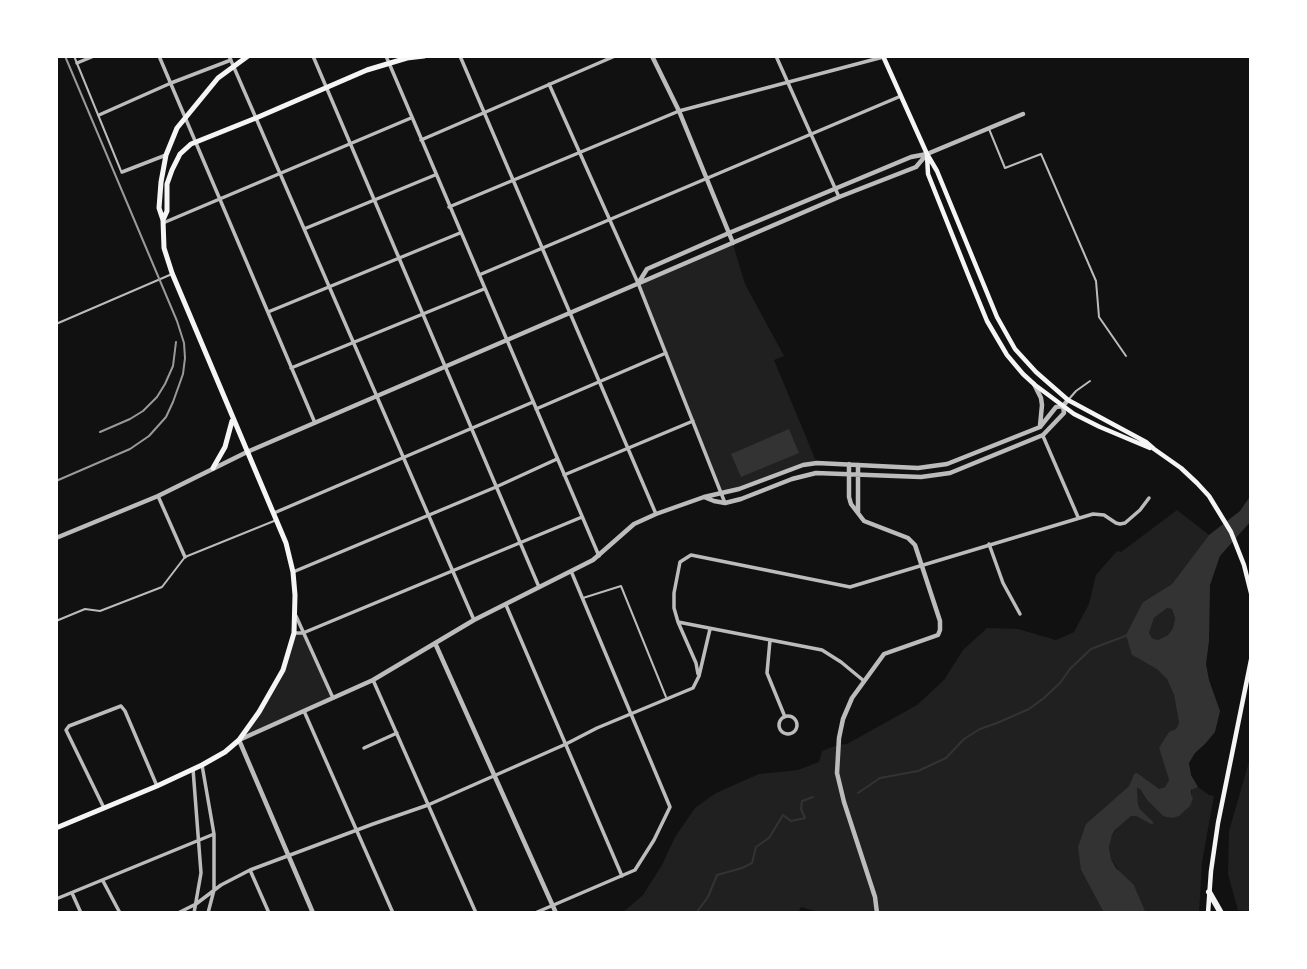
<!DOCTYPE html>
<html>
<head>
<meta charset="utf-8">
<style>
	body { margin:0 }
	#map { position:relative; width:1307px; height:969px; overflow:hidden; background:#111; font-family:"DejaVu Sans",sans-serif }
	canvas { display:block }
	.frame { position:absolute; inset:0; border:58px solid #fff; pointer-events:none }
</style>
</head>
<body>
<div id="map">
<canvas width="1307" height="969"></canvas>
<div class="frame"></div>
</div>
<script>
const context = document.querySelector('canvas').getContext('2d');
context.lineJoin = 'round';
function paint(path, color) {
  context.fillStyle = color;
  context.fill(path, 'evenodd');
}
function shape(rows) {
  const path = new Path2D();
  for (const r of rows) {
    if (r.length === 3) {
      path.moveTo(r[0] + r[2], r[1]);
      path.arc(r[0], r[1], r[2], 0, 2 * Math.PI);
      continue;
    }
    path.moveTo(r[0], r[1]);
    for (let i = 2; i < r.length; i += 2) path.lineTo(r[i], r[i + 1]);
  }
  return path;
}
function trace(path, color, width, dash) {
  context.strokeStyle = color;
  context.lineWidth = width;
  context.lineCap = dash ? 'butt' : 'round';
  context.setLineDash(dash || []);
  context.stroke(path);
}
paint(shape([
	[732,241,745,284,784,356,774,360,816,461,722,494,638,283],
	[1177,510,1209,535,1172,584,1143,602,1132,655,1157,668,1167,679,1174,695,1179,723,1176,729,1159,748,1169,780,1165,787,1159,789,1134,774,1129,786,1101,811,1081,870,1104,913,822,913,801,907,798,913,622,913,643,895,662,865,675,837,695,808,716,793,759,774,798,770,819,762,822,751,838,745,847,744,917,705,944,680,963,650,987,628,1018,629,1056,640,1074,632,1089,604,1096,575,1117,551,1121,552],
	[1167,607,1172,609,1175,618,1173,628,1168,635,1158,640,1152,638,1149,633,1154,618],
	[294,633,303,633,333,699,239,740,283,670],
	[1251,755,1251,911,1238,910,1228,874,1229,831],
	[1198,787,1209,795,1214,796,1202,862,1199,913,1146,913,1134,885,1122,875,1111,859,1109,846,1112,835,1120,825,1131,816,1136,816,1153,823,1140,809,1138,804,1137,789,1139,788,1140,789,1147,800,1163,816,1191,795,1192,789]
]), '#202020');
paint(shape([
	[789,429,799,453,741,477,731,454],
	[1251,495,1251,521,1220,556,1210,585,1209,641,1206,664,1209,680,1220,711,1215,732,1205,744,1195,753,1189,763,1191,775,1198,787,1191,790,1191,795,1193,798,1190,806,1179,816,1172,818,1163,816,1147,800,1140,789,1137,788,1138,804,1140,809,1154,823,1151,824,1136,816,1131,816,1115,830,1112,835,1109,847,1111,859,1116,868,1134,885,1146,913,1104,913,1081,870,1078,847,1086,824,1129,786,1134,774,1137,773,1159,789,1165,787,1169,780,1159,748,1169,732,1176,729,1179,723,1174,695,1167,679,1157,669,1132,655,1126,635,1143,602,1172,584,1209,535,1240,511],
	[1167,608,1172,609,1175,618,1173,628,1168,635,1158,640,1152,638,1149,633,1154,618]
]), '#333');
trace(shape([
	[858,793,880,778,918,771,946,758,964,739,980,729,997,723,1029,709,1044,698,1060,683,1070,669,1091,649,1128,635],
	[696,913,708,897,717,875,742,868,752,863,756,847,769,838,783,815,791,821,805,818,801,809,802,801,813,797]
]), '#333', 2);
trace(shape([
	[74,56,121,171],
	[989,129,1005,168,1041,154,1096,281,1099,317,1126,356],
	[56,324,172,274],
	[1069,399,1076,391,1090,381],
	[583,598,621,586,666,697],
	[56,621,85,609,100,611,162,587,185,557,274,521]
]), '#bcbcbc', 2);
trace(shape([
	[159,56,315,423],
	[229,56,474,620],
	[313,56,539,587],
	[386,56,599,556],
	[460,56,656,514],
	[776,56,839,197],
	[77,63,94,56],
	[549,84,638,283,725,503],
	[99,115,171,83,231,60],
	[421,140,615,56],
	[122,172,166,155],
	[449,207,679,111,887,56],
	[163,223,411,118],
	[304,229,435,175],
	[479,275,901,96],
	[268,312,460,233],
	[291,368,484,289],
	[536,409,666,353],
	[1043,436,1078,517],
	[564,475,693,421],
	[158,496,185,557],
	[274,513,533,402],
	[989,544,1003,583,1020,614],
	[293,572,496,487,557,459],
	[506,605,622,876],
	[296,616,333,698],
	[678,622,822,650,841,662,864,681],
	[294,633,303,633,582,517],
	[770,640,767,673,785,717],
	[698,674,696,663,678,622,674,608,674,593,680,562,691,555,850,587,1093,514,1104,515,1116,523,1120,524,1125,523,1140,510,1149,498],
	[373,680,476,913],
	[304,711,393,913],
	[788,725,9],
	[364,748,397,733],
	[202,765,214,834,214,890,208,913],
	[193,769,201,873,194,913],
	[104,808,66,730,69,726,121,706,125,711,157,786],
	[250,870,269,913],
	[103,881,120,913],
	[72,893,81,913],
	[56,899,214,834],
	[178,913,196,904,221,885,250,870,373,824,428,805,566,744,597,728,693,688,699,676,710,629],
	[535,913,635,870,654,840,670,807,571,571]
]), '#bcbcbc', 3.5);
trace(shape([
	[652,56,679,111,733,243],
	[639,282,647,269,729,233,911,157,927,154,1023,114],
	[1034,384,1041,398,1042,405,1040,426],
	[849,464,849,497,851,504,864,521,908,538,915,545,940,621,940,630,938,635,884,654,852,698,843,719,839,738,837,773,844,802,875,897,877,913],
	[704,497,714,501,725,503,741,499,792,479,816,473,921,477,950,473,1043,435,1064,413,1063,406],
	[858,512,858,465],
	[56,538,158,496,247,452,839,197,916,167,927,154],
	[435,643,556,913],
	[313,913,239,740,373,680,474,620,593,560,634,524,656,514,704,497,739,489,803,465,817,463,918,468,947,464,1035,429,1040,427,1056,407,1063,406,1068,400]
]), '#bcbcbc', 4.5);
trace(shape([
	[883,56,927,154,937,171,997,317,1015,349,1036,372,1068,400,1146,442,1154,449,1181,468,1197,483,1209,496,1231,532,1244,565,1251,593],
	[927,155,928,174,969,277,987,321,1007,355,1023,374,1035,385,1074,414,1100,427,1150,448],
	[1208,913,1211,871,1218,823,1251,660]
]), '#f5f5f5', 4.5);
trace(shape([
	[163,220,167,211,167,184,172,170,180,154,191,144,256,118,367,70,407,58,424,56],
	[213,468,225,447,232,421],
	[56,828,157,786,202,765,225,752,239,740,259,712,283,670,294,633,295,595,293,572,286,543,172,273,164,248,163,220,159,208,161,182,166,155,177,128,218,78,248,56]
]), '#f5f5f5', 5);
trace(shape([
	[1209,892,1221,913]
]), '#f5f5f5', 6);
trace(shape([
	[100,432,130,419,143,411,157,397,165,384,173,366,176,342],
	[56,481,130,449,149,436,166,417,173,402,183,374,185,358,184,343,177,321,65,56]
]), '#9a9a9a', 2);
</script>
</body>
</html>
